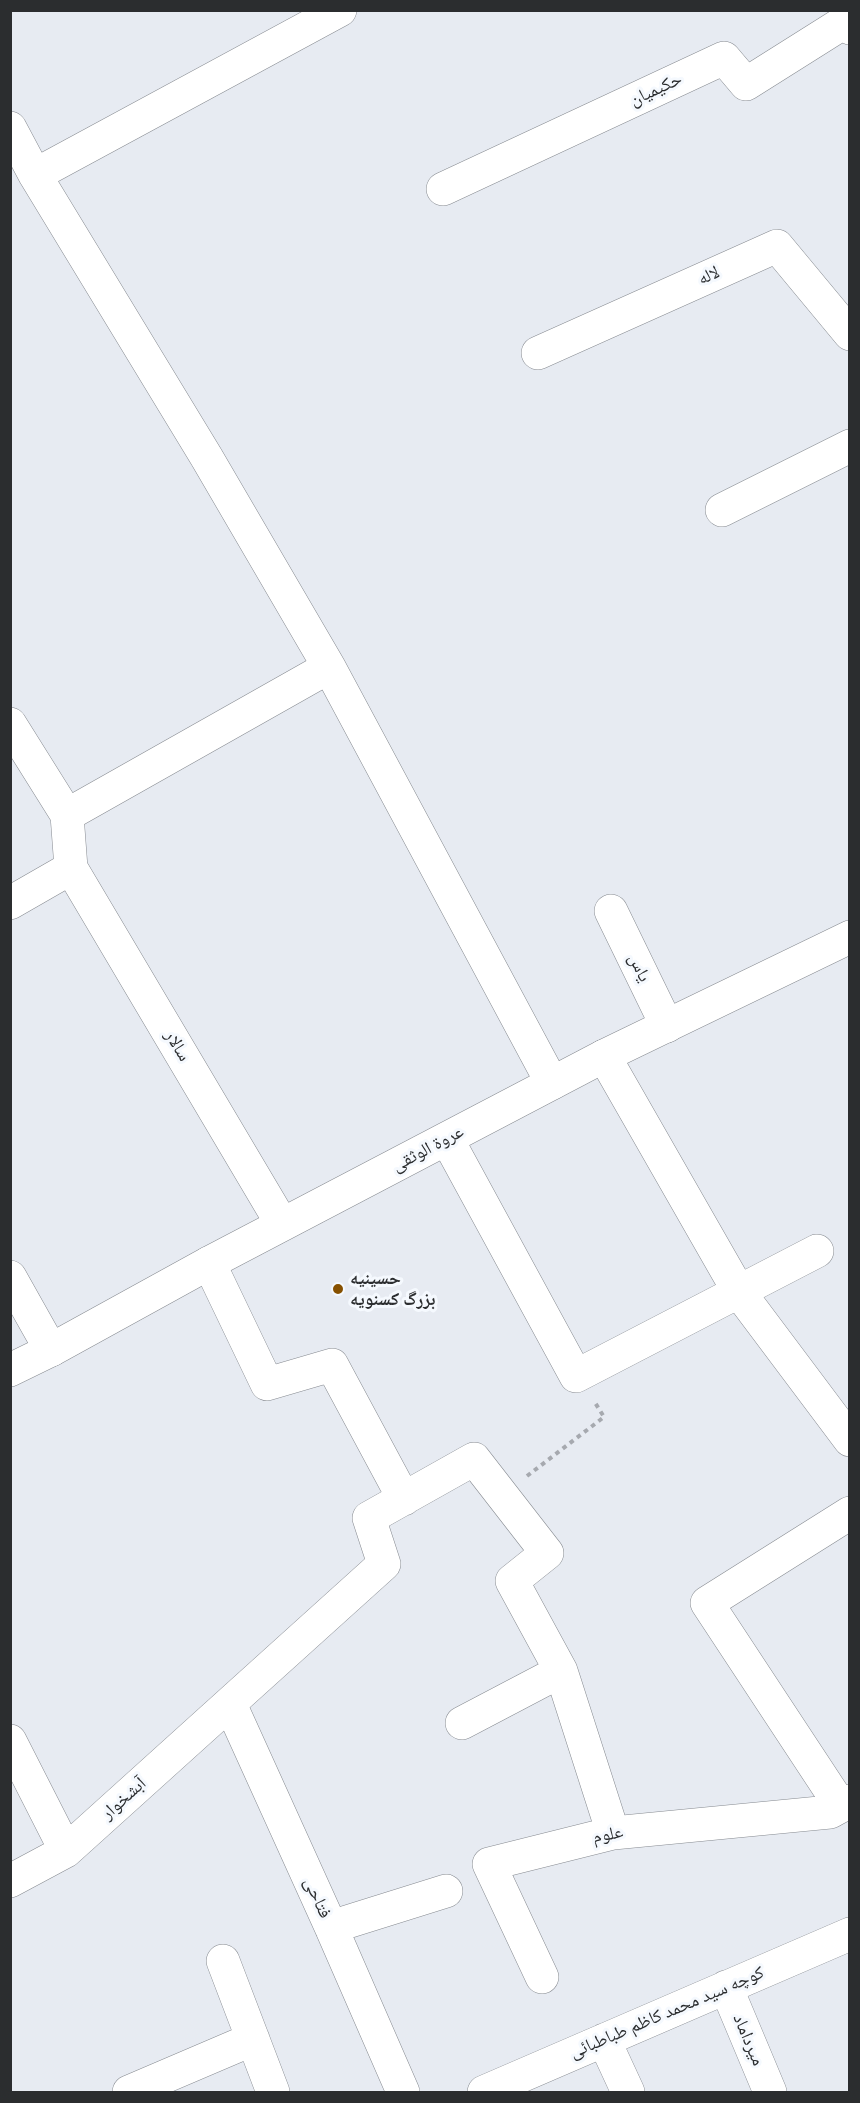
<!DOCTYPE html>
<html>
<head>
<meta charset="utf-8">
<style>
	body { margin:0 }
	#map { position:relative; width:860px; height:2103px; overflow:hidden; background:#e7ebf2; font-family:"Archivo Narrow",sans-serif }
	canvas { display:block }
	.frame { position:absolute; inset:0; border:12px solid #2b2d2f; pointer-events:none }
</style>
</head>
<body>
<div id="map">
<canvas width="860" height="2103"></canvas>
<div class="frame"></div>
</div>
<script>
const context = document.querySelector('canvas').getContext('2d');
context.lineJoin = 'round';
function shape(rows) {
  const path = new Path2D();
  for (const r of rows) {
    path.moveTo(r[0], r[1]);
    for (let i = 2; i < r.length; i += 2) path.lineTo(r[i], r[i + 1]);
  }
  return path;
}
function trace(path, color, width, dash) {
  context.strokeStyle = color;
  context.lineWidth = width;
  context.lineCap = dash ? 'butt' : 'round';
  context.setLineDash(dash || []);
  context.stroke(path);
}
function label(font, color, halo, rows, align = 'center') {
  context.font = font + ' "Archivo Narrow","Noto Naskh Arabic",sans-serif';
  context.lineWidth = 6;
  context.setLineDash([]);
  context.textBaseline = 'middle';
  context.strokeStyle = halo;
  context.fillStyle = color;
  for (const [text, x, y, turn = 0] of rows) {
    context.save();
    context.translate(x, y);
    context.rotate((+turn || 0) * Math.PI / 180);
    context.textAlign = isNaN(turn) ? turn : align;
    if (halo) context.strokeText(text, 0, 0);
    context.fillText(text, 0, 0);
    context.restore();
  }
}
const street = shape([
	[10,128,35,175,207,458,329,667,552,1083],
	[35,175,340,10],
	[443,189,724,58,746,84,846,21,850,28],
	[538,353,777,246,850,334],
	[722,510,850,446],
	[10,724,67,815,71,868,282,1224],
	[67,815,329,667],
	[10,903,71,868],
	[611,911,667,1026],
	[604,1056,739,1292,850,1440],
	[447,1139,576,1376,817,1251],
	[209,1263,267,1384,332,1365,404,1499],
	[10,1277,51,1350],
	[230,1704,331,1927,403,2092],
	[462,1723,561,1671],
	[10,1741,66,1851],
	[840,1805,707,1603,850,1513],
	[10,1881,66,1851,384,1564,369,1518,474,1459,547,1553,512,1581,561,1671,613,1833],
	[331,1927,446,1891],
	[223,1961,273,2092],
	[542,1977,489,1864,613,1833,830,1812,850,1801],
	[726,1987,770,2092],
	[604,2040,628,2092],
	[129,2092,253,2039],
	[484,2092,850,1934]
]);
const secondary = shape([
	[10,1370,51,1350,209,1263,604,1056,850,937]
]);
trace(street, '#868a90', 34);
trace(secondary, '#868a90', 34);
trace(shape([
	[527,1476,604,1417,594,1401]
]), '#a6a9af', 4, [4.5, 4.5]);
trace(street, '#fff', 33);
trace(secondary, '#fff', 33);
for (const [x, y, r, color] of [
	[338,1289,6,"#865000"]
]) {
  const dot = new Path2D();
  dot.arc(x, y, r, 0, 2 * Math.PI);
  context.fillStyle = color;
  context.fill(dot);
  trace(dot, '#f5f9fe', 2);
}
label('18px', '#2b2d2f', '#f5f9fe', [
	["حکیمیان",656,90,-25],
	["لاله",709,276,-24],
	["یاس",639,968,64],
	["سالار",177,1046,59],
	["عروة الوثقی",428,1149,-28],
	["آبشخوار",124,1799,-42],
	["علوم",608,1835,-11],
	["فتاحی",317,1898,66],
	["کوچه سید محمد کاظم طباطبائی",667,2013,-23],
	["میرداماد",748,2040,67]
]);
label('bold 18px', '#2b2d2f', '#f5f9fe', [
	["حسینیه",350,1279],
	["بزرگ کسنویه",350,1300]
], 'left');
</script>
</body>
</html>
